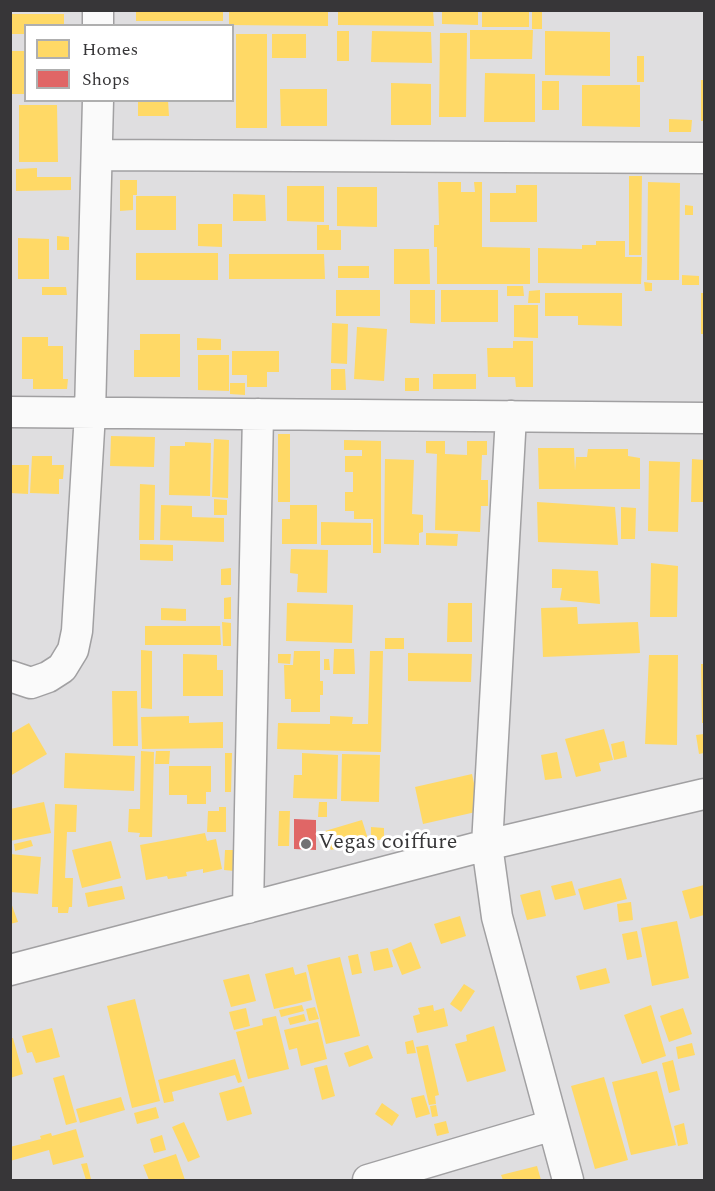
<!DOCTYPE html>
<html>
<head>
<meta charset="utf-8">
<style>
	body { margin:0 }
	#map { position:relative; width:715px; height:1191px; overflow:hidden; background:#dfdee0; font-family:Spectral,serif }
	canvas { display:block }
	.frame { position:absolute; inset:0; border:12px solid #373638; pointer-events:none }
	.legend { position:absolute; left:24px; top:24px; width:210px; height:78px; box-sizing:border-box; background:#fff; border:2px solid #afafaf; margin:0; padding:8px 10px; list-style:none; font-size:18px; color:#373638 }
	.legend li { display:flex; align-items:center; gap:12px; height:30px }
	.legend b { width:30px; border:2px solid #afafaf }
</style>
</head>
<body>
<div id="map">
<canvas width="715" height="1191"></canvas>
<div class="frame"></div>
<ul class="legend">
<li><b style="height:16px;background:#ffd966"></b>Homes</li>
<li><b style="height:16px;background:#e06666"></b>Shops</li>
</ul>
</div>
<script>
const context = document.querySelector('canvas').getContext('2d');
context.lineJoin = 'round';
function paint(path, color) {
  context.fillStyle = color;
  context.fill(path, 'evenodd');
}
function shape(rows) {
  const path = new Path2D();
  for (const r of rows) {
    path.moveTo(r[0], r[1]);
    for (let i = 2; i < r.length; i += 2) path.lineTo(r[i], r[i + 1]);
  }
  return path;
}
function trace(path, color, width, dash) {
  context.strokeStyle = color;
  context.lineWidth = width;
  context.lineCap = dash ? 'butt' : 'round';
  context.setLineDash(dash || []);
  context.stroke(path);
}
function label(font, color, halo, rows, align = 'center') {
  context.font = font + ' Spectral,serif';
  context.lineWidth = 6;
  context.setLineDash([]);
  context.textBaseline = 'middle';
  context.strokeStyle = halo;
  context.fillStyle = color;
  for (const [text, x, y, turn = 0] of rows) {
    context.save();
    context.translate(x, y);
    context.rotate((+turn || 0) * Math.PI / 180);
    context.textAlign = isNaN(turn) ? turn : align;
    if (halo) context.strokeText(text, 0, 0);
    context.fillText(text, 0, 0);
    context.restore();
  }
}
paint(shape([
	[136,10,223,10,223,21,136,21],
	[229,10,328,10,328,26,229,25],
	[338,10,433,10,434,26,338,25],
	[442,10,478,10,478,25,442,24],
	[482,10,529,10,529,27,482,27],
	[532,10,542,10,542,29,532,29],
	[10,14,64,14,64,26,26,26,26,34,10,34],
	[470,30,533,30,532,59,470,59],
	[337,31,349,31,349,61,337,61],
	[372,31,431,32,432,63,371,62],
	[545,31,610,32,610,76,545,75],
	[440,33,467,33,466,117,439,117],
	[236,34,267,34,267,128,236,128],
	[272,34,306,34,306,58,272,58],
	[10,51,26,51,26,94,10,94],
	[637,56,644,56,644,82,637,82],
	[485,73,535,74,535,122,484,122],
	[701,80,704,80,704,121,701,121],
	[542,81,559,81,559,110,542,110],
	[391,83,431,84,431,125,391,125],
	[582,85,640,85,640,127,582,126],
	[280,89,327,89,327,126,281,126],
	[138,100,168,100,169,116,138,116],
	[19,105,57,105,58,162,19,162],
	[669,119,692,120,691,132,669,132],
	[37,168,37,177,71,177,71,190,16,191,16,169],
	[629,176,642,176,641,255,629,255],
	[120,180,137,180,137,195,133,195,133,210,120,211],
	[438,182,461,182,461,192,475,192,474,182,482,182,482,247,530,248,530,284,437,284,437,247,434,247,434,225,439,225],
	[648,182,680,183,679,280,647,280],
	[516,185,537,185,537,222,490,222,490,193,516,193],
	[287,186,324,186,324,222,287,221],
	[337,187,377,187,377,227,337,226],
	[233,194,265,195,266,221,233,221],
	[136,196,176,196,176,230,136,230],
	[685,205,693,206,693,215,685,215],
	[198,224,222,224,222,247,198,246],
	[317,225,329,225,329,230,341,230,341,250,317,250],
	[57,236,69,237,69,250,57,250],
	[18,238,49,239,49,279,18,279],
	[596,241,625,241,625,257,642,257,641,284,538,283,538,248,582,249,582,245,596,245],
	[394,249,429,249,430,284,394,284],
	[136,253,218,253,218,280,136,280],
	[229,254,324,254,325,279,229,279],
	[338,266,369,266,369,278,338,278],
	[682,275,699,276,699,285,682,285],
	[644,282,652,283,652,291,645,291],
	[507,286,523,286,524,296,507,296],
	[42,287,66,287,67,295,42,295],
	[336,290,380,290,380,316,336,316],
	[410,290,435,290,435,324,410,323],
	[441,290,498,290,498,322,441,322],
	[540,290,540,303,528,303,529,291],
	[545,293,622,293,622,326,578,325,578,316,545,316],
	[701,293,704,293,704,334,701,334],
	[514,305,538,305,538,338,514,337],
	[332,323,348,324,347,364,331,363],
	[357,327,387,329,384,381,354,379],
	[140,334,180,334,180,377,134,377,134,350,140,350],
	[22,337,48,337,48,346,63,346,63,379,68,379,67,389,33,389,33,379,22,379],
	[197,338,221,339,221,350,197,350],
	[513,341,533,341,533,387,516,387,515,377,488,377,487,348,513,348],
	[232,351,279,351,279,372,267,372,267,387,247,387,247,375,232,375],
	[198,355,229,355,229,391,198,390],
	[331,369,345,369,346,390,331,390],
	[433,374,476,374,476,389,433,389],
	[405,378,419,378,419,391,405,391],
	[230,383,245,383,245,395,230,394],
	[278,434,290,434,290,502,278,502],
	[111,436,155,437,154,467,110,466],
	[214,439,229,440,228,498,212,497],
	[344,440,381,441,381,553,373,553,373,519,354,519,354,511,345,511,345,492,353,492,353,472,345,472,345,456,362,456,362,450,344,450],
	[426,441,445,441,445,454,467,455,467,441,487,441,487,455,482,455,481,480,488,480,488,506,481,506,480,532,435,530,437,454,426,453],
	[185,442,211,443,210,496,169,495,170,446,185,446],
	[538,448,574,448,575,471,576,457,587,457,588,449,628,449,628,456,640,458,640,489,539,489],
	[32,456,52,456,52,465,64,465,63,479,59,479,59,494,30,493],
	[385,459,414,460,412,514,423,515,423,532,419,533,419,545,384,544],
	[692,459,704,460,704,502,691,502],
	[649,461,680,462,678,532,648,531],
	[10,465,29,465,28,494,10,493],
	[140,484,155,485,154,540,139,540],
	[214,499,227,500,227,515,214,515],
	[537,502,615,507,618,545,538,542],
	[161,505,192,506,192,517,224,518,224,542,160,540],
	[290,505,317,505,317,544,282,544,282,519,290,519],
	[621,507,636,508,635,539,621,539],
	[321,522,371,523,371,545,321,545],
	[426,533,458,534,457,546,426,545],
	[140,544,173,545,173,561,140,560],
	[291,549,328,550,327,593,297,592,298,574,290,573],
	[651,563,678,566,677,617,650,617],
	[231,568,231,585,221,585,221,569],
	[552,569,598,571,600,604,560,600,562,588,552,588],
	[231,597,231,619,224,619,224,598],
	[287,603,353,605,352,643,286,641],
	[448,603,472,603,472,642,447,642],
	[577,607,578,624,638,622,640,653,543,657,541,608],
	[161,608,186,609,186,621,161,620],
	[222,622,231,623,231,646,223,646],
	[145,626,220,626,221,645,145,645],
	[385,638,404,638,404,649,385,649],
	[334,649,354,649,355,674,333,674],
	[141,650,152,651,152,709,141,708],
	[294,651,320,651,320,681,323,681,323,695,320,695,320,712,291,712,291,699,285,699,284,665,293,665],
	[370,651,383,651,381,752,277,749,278,723,330,724,330,716,353,717,352,724,368,724],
	[408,653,472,654,471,682,408,681],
	[183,654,217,655,217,670,223,670,223,696,183,696],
	[278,654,291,654,290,664,278,663],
	[649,655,678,655,677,745,645,744],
	[324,659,329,659,330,670,324,670],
	[701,664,704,664,704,723,702,723],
	[112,691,137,691,138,746,113,746],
	[189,716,189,723,223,722,223,748,142,749,141,717],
	[29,723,47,754,10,776,10,734],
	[604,729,613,760,599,763,601,771,576,777,565,739],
	[704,734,704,753,699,754,696,735],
	[624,741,627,757,614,760,611,744],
	[141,751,154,752,152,837,139,837,140,833,128,832,129,809,140,809],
	[156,751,170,751,169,764,155,764],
	[557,752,562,778,545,780,541,755],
	[65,753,135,756,134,791,64,788],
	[225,753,232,753,231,792,225,792],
	[302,753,338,755,337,799,293,798,294,775,302,775],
	[342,754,380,755,379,802,341,801],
	[169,766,211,766,211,792,206,792,206,804,187,804,187,795,169,795],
	[472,774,480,811,423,824,415,787],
	[44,802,51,833,10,841,10,809],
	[319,802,327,802,327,817,318,817],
	[55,804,77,805,76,832,67,832,65,878,73,878,72,907,69,907,68,913,58,913,58,907,52,907],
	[219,807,226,807,226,832,207,832,208,811,219,811],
	[279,811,290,811,289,846,278,846],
	[362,820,368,839,331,850,325,831],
	[371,827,384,828,384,840,371,840],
	[205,833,207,841,216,839,222,869,203,873,203,869,186,872,187,876,168,879,167,876,146,880,140,845],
	[31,840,33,846,15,851,14,844],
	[111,841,121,878,82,888,72,850],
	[225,850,235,850,234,871,224,870],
	[10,854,41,857,38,894,10,892],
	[621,878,627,899,584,910,578,889],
	[572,881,576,895,555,900,551,886],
	[704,885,704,915,690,919,682,891],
	[122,886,125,899,88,907,85,893],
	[540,890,546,916,527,920,520,895],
	[10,900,18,922,10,924],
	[631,902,633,920,619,922,617,904],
	[460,916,466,936,441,944,434,924],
	[677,921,689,978,652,986,641,928],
	[637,931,642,957,627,960,622,934],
	[411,942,421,968,402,975,392,950],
	[388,948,393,967,374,971,370,952],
	[358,954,362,973,352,975,348,956],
	[340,957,360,1036,326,1044,307,965],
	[293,967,295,975,306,972,312,1000,274,1009,265,974],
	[606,968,610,983,580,990,576,976],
	[249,974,256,1001,231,1007,223,980],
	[464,984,475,991,461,1012,450,1004],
	[135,999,160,1101,132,1108,107,1006],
	[302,1005,304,1011,281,1017,279,1010],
	[433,1005,434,1011,444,1008,448,1026,417,1033,413,1016,420,1014,418,1008],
	[651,1005,666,1056,642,1064,624,1015],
	[315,1007,319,1019,309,1021,306,1009],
	[246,1008,250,1026,234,1030,229,1012],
	[683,1008,692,1034,669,1042,660,1016],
	[304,1014,306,1021,290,1025,288,1018],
	[276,1016,289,1069,248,1079,236,1032,263,1025,262,1019],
	[318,1022,327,1059,301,1066,297,1048,289,1050,284,1030],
	[494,1026,506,1071,467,1082,455,1044,467,1041,466,1035],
	[52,1028,60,1057,36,1063,32,1052,27,1053,22,1036],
	[10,1038,13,1038,23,1074,10,1078],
	[413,1040,416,1053,407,1054,405,1042],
	[692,1043,695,1055,678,1059,676,1047],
	[368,1045,373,1058,349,1067,344,1053],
	[428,1045,439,1095,435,1096,436,1104,429,1105,416,1047],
	[235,1059,242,1082,238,1083,235,1075,172,1092,174,1101,164,1103,158,1080],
	[673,1060,680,1090,669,1093,662,1063],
	[327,1065,335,1096,322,1100,314,1068],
	[657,1071,676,1145,631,1155,612,1082],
	[64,1075,77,1122,66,1125,53,1078],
	[604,1077,628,1160,595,1169,571,1086],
	[244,1086,252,1114,227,1121,219,1093],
	[424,1095,430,1114,416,1118,411,1098],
	[121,1097,125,1110,80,1123,76,1109],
	[382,1103,399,1115,392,1126,375,1114],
	[436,1105,438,1116,432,1117,430,1106],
	[156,1107,159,1118,137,1124,134,1113],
	[446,1121,449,1133,437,1136,434,1124],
	[184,1122,200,1157,188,1162,172,1127],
	[684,1123,688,1144,678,1146,674,1126],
	[76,1129,84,1157,53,1165,49,1150,10,1161,10,1147,41,1139,40,1136,51,1133,52,1136],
	[162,1135,166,1150,154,1153,150,1139],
	[176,1154,185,1180,149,1180,143,1165],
	[87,1163,91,1179,86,1180,81,1164],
	[537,1166,541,1180,503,1180,501,1175]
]), '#ffd966');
paint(shape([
	[294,819,316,820,316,850,294,849]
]), '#e06666');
const minor = shape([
	[98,26,98,10],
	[97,155,704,158],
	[10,412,704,418],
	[511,416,487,845,497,917,568,1180],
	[10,676,31,683,48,677,62,668,73,650,77,631,90,413,98,100],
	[248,908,258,414],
	[10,970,487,845,704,794],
	[368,1180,553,1125]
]);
trace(minor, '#a1a0a2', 33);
trace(minor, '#fafafa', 30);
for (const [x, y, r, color] of [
	[306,844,6,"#727173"]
]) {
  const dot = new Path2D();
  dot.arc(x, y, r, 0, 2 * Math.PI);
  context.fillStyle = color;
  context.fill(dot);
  trace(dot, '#fff', 2);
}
label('22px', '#373638', '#fff', [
	["Vegas coiffure",318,844]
], 'left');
</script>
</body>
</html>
